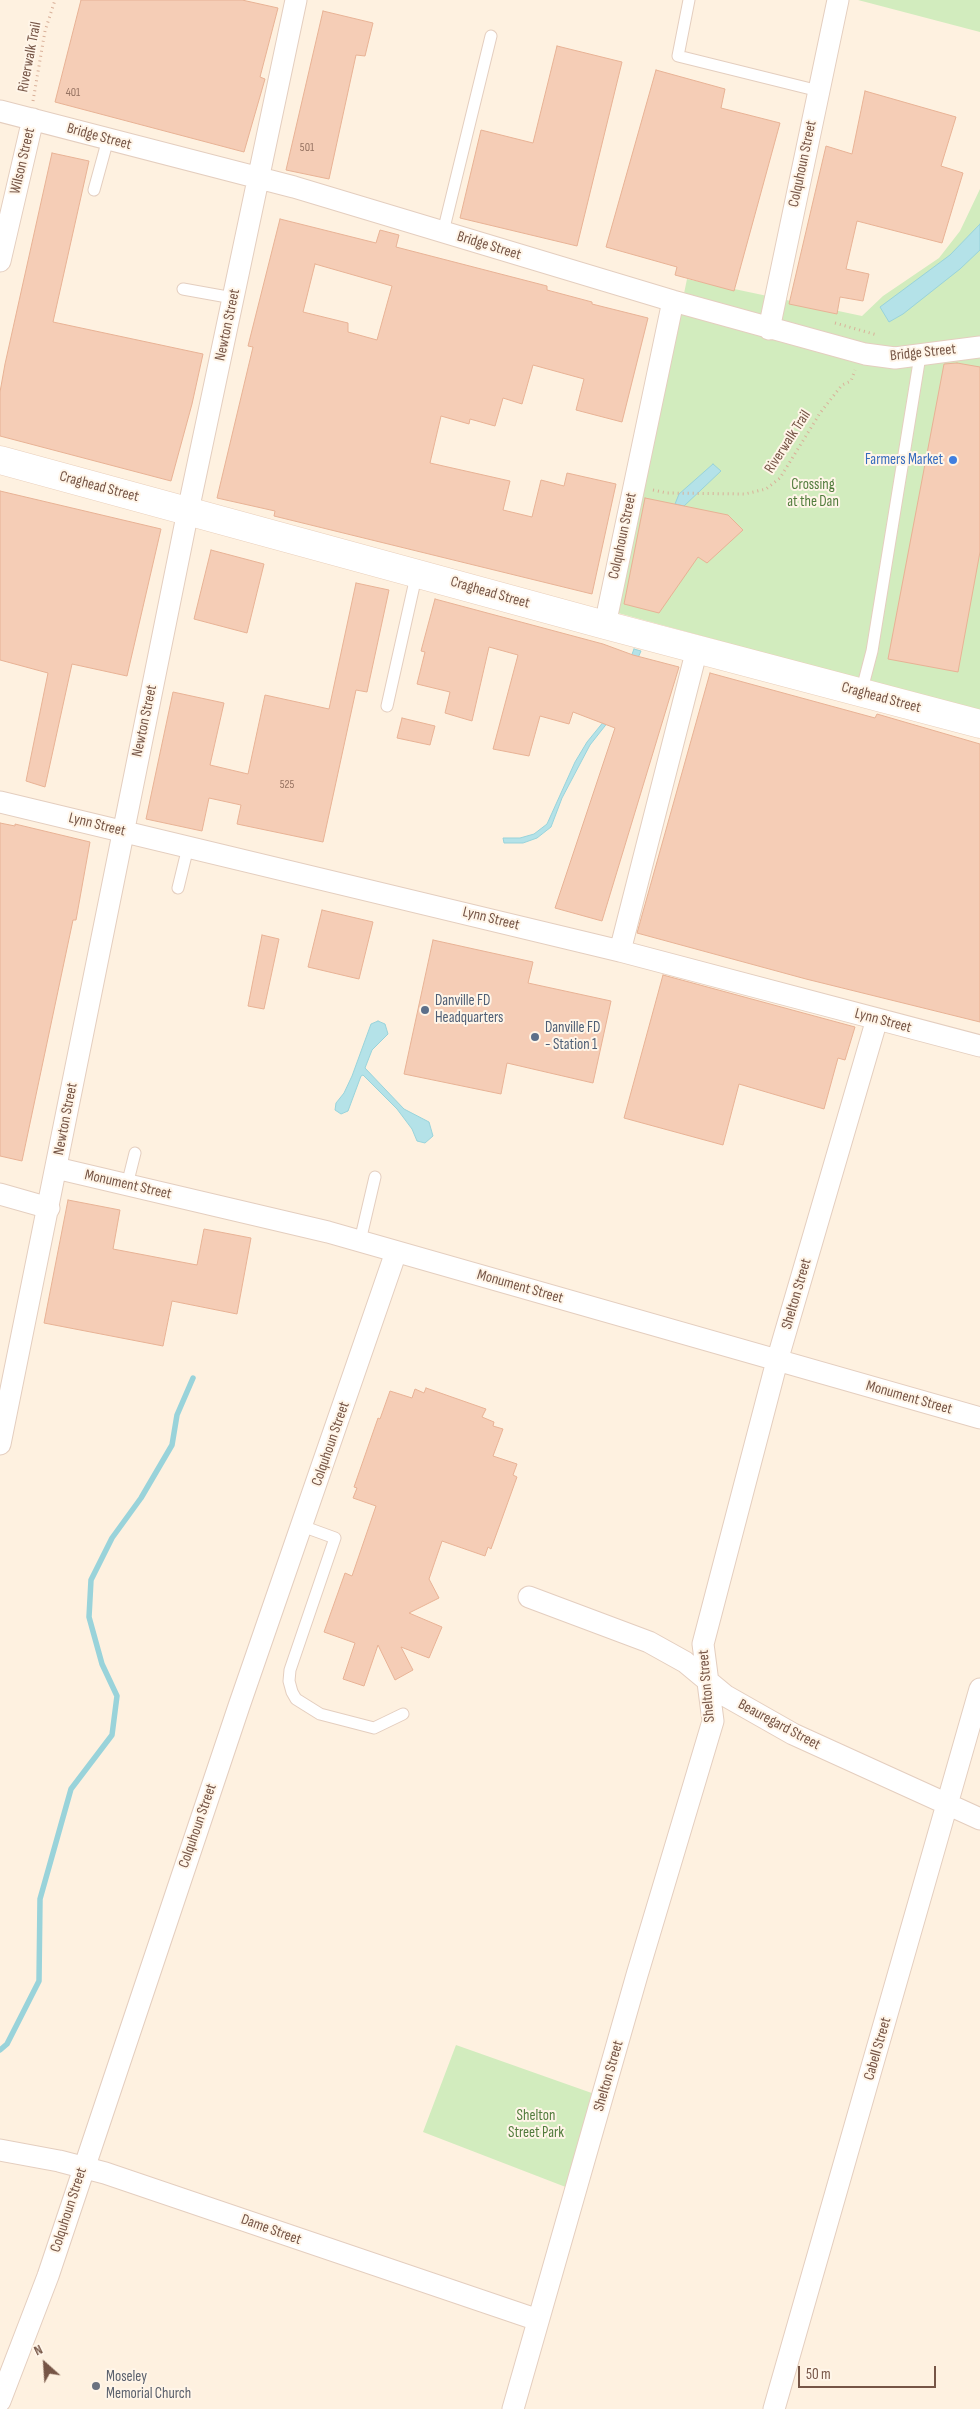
<!DOCTYPE html>
<html>
<head>
<meta charset="utf-8">
<style>
	body { margin:0 }
	#map { position:relative; width:980px; height:2409px; overflow:hidden; background:#fef1e0; font-family:"Sofia Sans Condensed",sans-serif }
	canvas { display:block }
	.north { position:absolute; left:20px; top:2339px; width:50px; height:50px; -webkit-text-stroke:4px #fff5e8; paint-order:stroke; rotate:334deg; font-size:14px; font-weight:700; line-height:20px; text-align:center; color:#765546 }
	.north::after { content:''; display:block; margin:auto; width:18px; height:22px; background:#765546; clip-path:polygon(50% 0,100% 100%,50% 72%,0 100%) }
	.scale { position:absolute; left:798px; top:2366px; width:138px; height:22px; box-sizing:border-box; border:2px solid #765546; border-top:0; padding-left:6px; font-size:15px; line-height:18px; white-space:nowrap; color:#765546; -webkit-text-stroke:4px #fff5e8; paint-order:stroke }
</style>
</head>
<body>
<div id="map">
<canvas width="980" height="2409"></canvas>
<div class="north">N</div>
<div class="scale">50 m</div>
</div>
<script>
const context = document.querySelector('canvas').getContext('2d');
context.lineJoin = 'round';
function paint(path, color) {
  context.fillStyle = color;
  context.fill(path, 'evenodd');
}
function shape(rows) {
  const path = new Path2D();
  for (const r of rows) {
    path.moveTo(r[0], r[1]);
    for (let i = 2; i < r.length; i += 2) path.lineTo(r[i], r[i + 1]);
  }
  return path;
}
function trace(path, color, width, dash) {
  context.strokeStyle = color;
  context.lineWidth = width;
  context.lineCap = dash ? 'butt' : 'round';
  context.setLineDash(dash || []);
  context.stroke(path);
}
function label(font, color, halo, rows, align = 'center') {
  context.font = font + ' "Sofia Sans Condensed",sans-serif';
  context.lineWidth = 4;
  context.setLineDash([]);
  context.textBaseline = 'middle';
  context.strokeStyle = halo;
  context.fillStyle = color;
  for (const [text, x, y, turn = 0] of rows) {
    context.save();
    context.translate(x, y);
    context.rotate((+turn || 0) * Math.PI / 180);
    context.textAlign = isNaN(turn) ? turn : align;
    if (halo) context.strokeText(text, 0, 0);
    context.fillText(text, 0, 0);
    context.restore();
  }
}
paint(shape([
	[858,0,980,0,980,32],
	[980,189,980,712,618,613,687,279,862,316,883,296,939,258,960,231],
	[456,2045,603,2097,576,2191,423,2132]
]), '#d2ecbe');
const water = shape([
	[980,224,980,250,960,269,903,314,889,322,880,307,950,255,980,224],
	[713,464,721,471,684,506,675,504,679,494,713,464],
	[634,649,641,651,612,717,590,745,562,798,551,827,537,838,523,843,504,843,503,838,520,838,534,834,547,824,575,762,587,742,609,715,634,649],
	[378,1021,385,1024,388,1034,372,1050,365,1068,404,1109,429,1122,433,1136,425,1143,417,1141,412,1129,397,1109,363,1075,361,1076,348,1111,341,1114,335,1110,336,1103,344,1093,352,1076,371,1024,378,1021]
]);
paint(water, '#b4e2e8');
trace(water, '#99d3da', 1);
trace(shape([
	[0,2050,7,2044,39,1981,40,1899,71,1789,112,1735,117,1696,102,1664,89,1617,91,1580,112,1538,141,1498,172,1445,177,1415,193,1378]
]), '#99d3da', 5.5);
const building = shape([
	[81,0,242,0,278,8,260,77,265,79,244,152,55,102,81,0],
	[323,11,373,23,365,56,356,55,329,179,286,170,323,11],
	[557,46,622,62,577,246,460,218,481,130,533,143,557,46],
	[656,70,725,89,721,108,780,123,734,291,675,275,677,267,606,247,656,70],
	[865,91,956,117,941,166,963,173,942,243,857,221,846,269,869,274,863,301,840,297,837,314,789,304,826,146,852,154,865,91],
	[52,153,89,161,53,322,203,354,192,404,171,481,0,436,0,392,5,364,52,153],
	[280,219,376,243,380,230,399,235,396,247,547,286,547,290,592,302,592,304,648,318,622,422,576,410,584,379,533,365,522,404,503,398,495,426,470,419,469,424,441,416,430,463,510,481,503,510,532,517,541,480,564,486,567,473,616,484,592,594,274,516,275,511,217,498,253,347,248,346,280,219],
	[315,264,392,286,377,340,348,332,348,323,303,312,315,264],
	[957,363,980,367,980,552,958,672,888,659,944,364,957,363],
	[0,491,161,529,127,676,72,664,45,787,26,781,48,673,0,660,0,491],
	[645,498,728,515,743,530,707,563,698,557,659,613,624,604,645,498],
	[211,550,264,564,247,633,194,619,211,550],
	[356,583,389,590,367,692,356,690,323,842,237,824,241,805,209,798,202,831,146,819,173,692,224,703,210,765,248,774,265,695,329,709,356,583],
	[435,599,603,644,633,655,679,667,602,921,555,908,615,728,573,712,569,724,540,716,529,756,493,749,518,655,489,647,472,721,445,713,450,692,417,684,425,652,421,651,435,599],
	[710,673,875,718,877,714,980,744,980,1022,806,979,637,933,710,673],
	[402,718,435,726,430,745,397,738,402,718],
	[0,823,15,826,15,824,90,842,76,920,73,920,22,1161,0,1156,0,823],
	[322,910,373,922,359,979,308,967,322,910],
	[262,935,279,939,264,1009,248,1006,262,935],
	[433,940,533,962,528,983,611,1001,593,1083,507,1063,501,1094,404,1074,433,940],
	[663,975,855,1027,845,1060,838,1058,824,1109,739,1084,723,1145,624,1118,663,975],
	[68,1200,120,1210,113,1249,197,1265,204,1229,251,1238,237,1314,172,1301,163,1346,44,1323,68,1200],
	[426,1388,486,1409,482,1417,494,1422,493,1426,503,1429,493,1456,517,1464,513,1475,517,1477,491,1549,488,1547,485,1556,442,1541,429,1579,439,1598,409,1613,442,1627,429,1658,401,1647,413,1670,395,1680,378,1645,364,1686,343,1679,355,1643,324,1632,345,1573,352,1576,376,1506,353,1498,357,1488,354,1487,378,1418,380,1419,390,1391,412,1398,415,1389,424,1393,426,1388]
]);
paint(building, '#f5cdb6');
trace(building, '#e8b295', 1);
const lane = shape([
	[689,0,678,56,819,91],
	[94,190,108,139],
	[443,232,491,36],
	[183,289,233,298],
	[861,693,872,651,920,356],
	[387,706,417,572],
	[178,888,188,847],
	[127,1185,135,1153],
	[360,1241,375,1177],
	[302,1526,335,1538,290,1670,289,1681,292,1692,296,1699,320,1714,374,1728,403,1714]
]);
const street = shape([
	[0,111,294,187,673,301,865,354,895,358,980,347],
	[0,261,33,119],
	[769,329,838,0],
	[605,625,673,301],
	[0,802,620,951,980,1046],
	[620,951,697,649],
	[56,1168,328,1232,980,1418],
	[0,1194,49,1208],
	[0,1444,188,511,296,0],
	[529,1597,649,1642,685,1662,726,1696,793,1734,980,1819],
	[0,2150,59,2161,105,2173,538,2320],
	[0,2401,48,2276,239,1706,396,1252],
	[513,2409,637,1975,713,1721,703,1644,777,1361,877,1019],
	[774,2409,980,1689]
]);
const secondary = shape([
	[0,460,605,625,980,724]
]);
trace(lane, '#e4cebf', 13);
trace(street, '#e4cebf', 23);
trace(secondary, '#e9cfbb', 29);
trace(shape([
	[33,101,45,31,55,0],
	[835,323,877,335],
	[653,490,667,493,745,494,766,489,780,478,820,413,842,385,851,381,855,370]
]), '#d9b099', 3, [1, 4]);
trace(lane, '#fff', 11);
trace(street, '#fff', 21);
trace(secondary, '#fff', 28);
for (const [x, y, r, color] of [
	[953,460,5,"#3f7fe0"],
	[425,1010,5,"#5c6f8a"],
	[535,1037,5,"#5c6f8a"],
	[96,2386,5,"#6b7280"]
]) {
  const dot = new Path2D();
  dot.arc(x, y, r, 0, 2 * Math.PI);
  context.fillStyle = color;
  context.fill(dot);
  trace(dot, '#fff5e8', 2);
}
label('12px', '#967362', null, [
	["401",73,93],
	["501",307,148],
	["525",287,785]
]);
label('15px', '#765546', '#fff5e8', [
	["Riverwalk Trail",30,57,-79],
	["Bridge Street",99,137,15],
	["Wilson Street",23,161,-77],
	["Colquhoun Street",803,164,-78],
	["Bridge Street",489,246,17],
	["Newton Street",228,325,-78],
	["Bridge Street",923,353,-6],
	["Riverwalk Trail",788,442,-57],
	["Craghead Street",99,487,15],
	["Colquhoun Street",623,536,-78],
	["Craghead Street",490,593,16],
	["Craghead Street",881,698,15],
	["Newton Street",145,721,-78],
	["Lynn Street",97,825,14],
	["Lynn Street",491,919,14],
	["Lynn Street",883,1021,15],
	["Newton Street",66,1119,-79],
	["Monument Street",128,1185,13],
	["Monument Street",520,1287,16],
	["Shelton Street",797,1294,-74],
	["Monument Street",909,1398,16],
	["Colquhoun Street",331,1444,-71],
	["Shelton Street",707,1686,-95],
	["Beauregard Street",779,1725,28],
	["Colquhoun Street",198,1826,-71],
	["Cabell Street",878,2049,-74],
	["Shelton Street",609,2076,-74],
	["Colquhoun Street",69,2210,-72],
	["Dame Street",271,2230,20]
]);
label('15px', '#366cbe', '#fff5e8', [
	["Farmers Market",943,460]
], 'right');
label('15px', '#527c3d', '#fff5e8', [
	["Crossing",813,485],
	["at the Dan",813,502],
	["Shelton",536,2116],
	["Street Park",536,2133]
]);
label('15px', '#4e5e75', '#fff5e8', [
	["Danville FD",435,1001],
	["Headquarters",435,1018],
	["Danville FD",545,1028],
	["- Station 1",545,1045]
], 'left');
label('15px', '#5b616d', '#fff5e8', [
	["Moseley",106,2377],
	["Memorial Church",106,2394]
], 'left');
</script>
</body>
</html>
